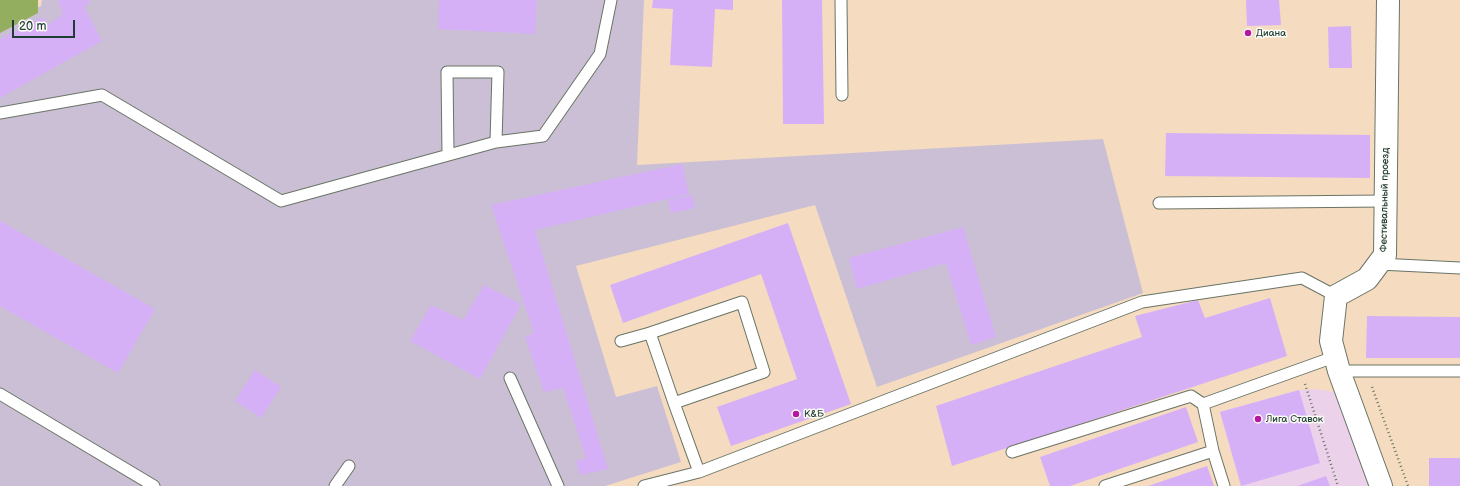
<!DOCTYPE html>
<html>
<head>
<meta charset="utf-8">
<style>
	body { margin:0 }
	#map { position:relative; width:1460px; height:486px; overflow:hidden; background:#f5dbbf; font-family:"Balsamiq Sans",sans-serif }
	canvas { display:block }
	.scale { position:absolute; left:12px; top:20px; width:63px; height:18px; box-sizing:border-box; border:2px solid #1f3d34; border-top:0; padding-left:5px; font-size:12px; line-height:14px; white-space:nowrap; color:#1f3d34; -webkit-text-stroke:3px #fdfcf7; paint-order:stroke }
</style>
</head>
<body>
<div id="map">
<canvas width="1460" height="486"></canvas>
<div class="scale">20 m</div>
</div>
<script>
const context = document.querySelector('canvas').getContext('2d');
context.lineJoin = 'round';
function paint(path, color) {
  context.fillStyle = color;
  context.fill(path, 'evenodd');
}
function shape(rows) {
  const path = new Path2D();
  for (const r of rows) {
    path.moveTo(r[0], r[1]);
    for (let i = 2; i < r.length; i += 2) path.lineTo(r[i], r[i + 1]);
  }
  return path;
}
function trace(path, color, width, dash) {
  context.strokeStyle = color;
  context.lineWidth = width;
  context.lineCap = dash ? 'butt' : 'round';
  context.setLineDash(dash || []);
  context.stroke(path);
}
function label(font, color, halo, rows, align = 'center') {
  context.font = font + ' "Balsamiq Sans",sans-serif';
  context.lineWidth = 3;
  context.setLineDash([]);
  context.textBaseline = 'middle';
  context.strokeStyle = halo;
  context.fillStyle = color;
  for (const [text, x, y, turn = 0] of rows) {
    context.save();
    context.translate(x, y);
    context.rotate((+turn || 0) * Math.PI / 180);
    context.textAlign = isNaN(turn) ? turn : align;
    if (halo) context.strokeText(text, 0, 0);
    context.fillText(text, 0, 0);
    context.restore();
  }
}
paint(shape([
	[1317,389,1340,393,1374,486,1241,486,1220,412,1299,390]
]), '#ecd1ea');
paint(shape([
	[42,0,644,0,637,165,1103,139,1143,293,877,387,815,205,576,266,616,397,657,386,681,462,605,486,0,486,0,26,41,6]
]), '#cbbfd5');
paint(shape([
	[0,0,38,0,38,13,0,33]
]), '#94ae60');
paint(shape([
	[58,0,89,0,89,4,84,7,102,41,0,98,0,39,43,17,48,25,63,14],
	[439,0,537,0,535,34,438,29],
	[653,0,733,0,733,10,715,9,712,67,670,65,673,9,652,8],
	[782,0,822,0,824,124,783,124],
	[1246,0,1279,0,1281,25,1247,26],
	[1351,26,1352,68,1329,68,1328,27],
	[1166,133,1370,135,1370,178,1165,176],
	[682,164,689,194,535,230,608,469,580,475,576,461,586,458,563,388,544,392,525,337,534,333,491,205],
	[692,195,695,208,671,213,668,200],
	[0,221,155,309,118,373,0,306],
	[788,223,851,404,731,446,717,407,797,379,761,274,623,323,610,285],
	[963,227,996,337,971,345,946,263,857,289,849,258],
	[484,285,521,304,480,379,410,341,431,305,463,320],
	[1270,298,1287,356,952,466,936,406,1142,337,1135,316,1198,300,1205,318],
	[1367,316,1460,317,1460,358,1366,358],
	[255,370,281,387,261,418,235,401],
	[1299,390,1320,463,1241,486,1220,412],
	[1186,407,1198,442,1070,486,1050,486,1040,457],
	[1429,458,1460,458,1460,486,1429,486],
	[1207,466,1214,486,1148,486],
	[1326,476,1330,486,1297,486]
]), '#d6b0f7');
const lane = shape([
	[841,0,842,95],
	[0,113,102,95,281,201,496,142,543,136,600,54,611,0],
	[448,154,447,72,498,72,496,142],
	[1159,203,1386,201],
	[1379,264,1460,268],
	[621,341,650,333],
	[1339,371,1460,371],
	[510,378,558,486],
	[0,394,154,486],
	[674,403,764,372,742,302,650,333,674,403,699,472],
	[1203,404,1213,451,1224,486],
	[1012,452,1191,396,1203,404,1334,357],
	[335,486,349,466],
	[644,486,699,472,1142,302,1302,278,1336,296],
	[1105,486,1213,451]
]);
const street = shape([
	[1381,486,1339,371,1331,341,1336,296,1367,279,1385,255,1388,0]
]);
trace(lane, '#6a7465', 13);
trace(street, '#6a7465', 24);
trace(shape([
	[1305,384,1338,486],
	[1372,387,1408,486]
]), '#6a7465', 2.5, [1, 3]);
trace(lane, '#fff', 11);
trace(street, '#fff', 22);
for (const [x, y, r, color] of [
	[1248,33,4,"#b5179e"],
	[796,414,4,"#b5179e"],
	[1258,419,4,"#b5179e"]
]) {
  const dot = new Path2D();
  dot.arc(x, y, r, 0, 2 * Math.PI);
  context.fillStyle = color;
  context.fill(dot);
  trace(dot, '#fdfcf7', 1.5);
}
label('10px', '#1f3d34', '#fdfcf7', [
	["Диана",1256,33],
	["К&Б",804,414],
	["Лига Ставок",1266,419]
], 'left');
label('10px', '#1f3d34', '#fdfcf7', [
	["Фестивальный проезд",1385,200,-89]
]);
</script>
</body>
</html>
